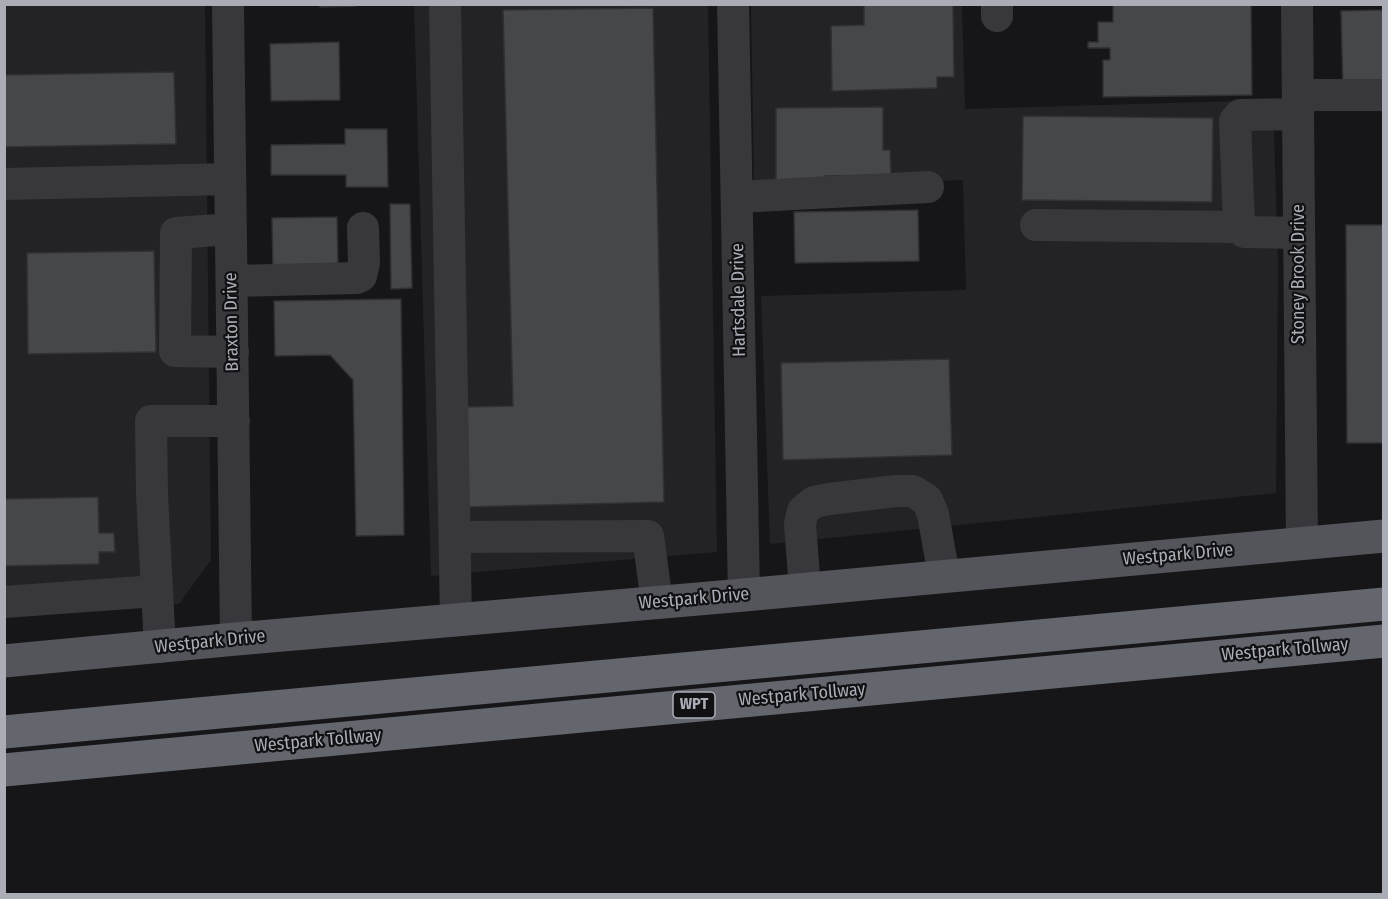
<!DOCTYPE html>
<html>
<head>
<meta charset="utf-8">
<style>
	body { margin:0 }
	#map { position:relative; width:1388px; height:899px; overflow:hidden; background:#161618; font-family:"Fira Sans Condensed",sans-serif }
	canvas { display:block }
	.frame { position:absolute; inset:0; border:6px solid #aaadb6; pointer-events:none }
</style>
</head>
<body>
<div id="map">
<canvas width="1388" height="899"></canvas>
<div class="frame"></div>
</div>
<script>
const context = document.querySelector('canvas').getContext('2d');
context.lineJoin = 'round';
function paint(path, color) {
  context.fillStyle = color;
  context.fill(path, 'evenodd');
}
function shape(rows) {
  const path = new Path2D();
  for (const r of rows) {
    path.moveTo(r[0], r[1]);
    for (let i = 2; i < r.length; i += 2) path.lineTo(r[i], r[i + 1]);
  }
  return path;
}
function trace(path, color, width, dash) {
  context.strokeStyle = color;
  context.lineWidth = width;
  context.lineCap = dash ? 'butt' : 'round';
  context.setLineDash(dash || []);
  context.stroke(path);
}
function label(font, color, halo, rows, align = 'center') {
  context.font = font + ' "Fira Sans Condensed",sans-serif';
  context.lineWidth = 4.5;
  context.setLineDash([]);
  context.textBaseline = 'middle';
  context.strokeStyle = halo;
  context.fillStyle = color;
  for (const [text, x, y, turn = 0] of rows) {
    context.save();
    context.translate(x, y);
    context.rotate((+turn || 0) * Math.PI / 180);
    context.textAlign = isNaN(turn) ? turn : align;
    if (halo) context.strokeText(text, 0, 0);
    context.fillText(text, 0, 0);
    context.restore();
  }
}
paint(shape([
	[5,5,205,5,211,560,179,604,5,616],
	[414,5,708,5,717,552,431,576],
	[751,5,962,5,965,109,1273,100,1278,261,1276,493,770,544,761,296,966,290,963,180,754,188]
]), '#232225');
const building = shape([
	[320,4,356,4,356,6,320,7,320,4],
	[864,4,953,4,954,77,937,77,937,88,832,91,831,26,864,25,864,4],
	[1113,4,1251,4,1252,95,1103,97,1103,60,1110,60,1110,48,1088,48,1088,42,1098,42,1098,22,1113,22,1113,4],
	[653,8,664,502,464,507,464,407,513,406,503,10,653,8],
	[1384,10,1384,88,1343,88,1341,11,1384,10],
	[339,42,340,100,271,101,270,44,339,42],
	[174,72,176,144,4,147,4,75,174,72],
	[883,107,883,150,890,150,891,175,825,176,825,181,776,181,776,108,883,107],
	[1023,116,1213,118,1212,202,1022,200,1023,116],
	[345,129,387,129,388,187,346,187,346,175,271,175,271,145,345,144,345,129],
	[390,204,410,204,412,288,391,289,390,204],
	[918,210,919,261,795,263,794,212,918,210],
	[337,217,338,270,273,271,272,218,337,217],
	[1346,225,1384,225,1384,443,1347,443,1346,225],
	[154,251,156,352,28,354,27,253,154,251],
	[401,299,404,535,356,536,353,380,330,355,275,356,274,301,401,299],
	[949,359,952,455,783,460,781,363,949,359],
	[98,497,99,533,114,533,115,552,99,552,99,564,4,566,4,499,98,497]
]);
paint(building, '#46474a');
trace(building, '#313134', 1.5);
trace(shape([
	[228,4,236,639],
	[445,4,456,620],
	[733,4,744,595],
	[1297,4,1302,543],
	[997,16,997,4],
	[1298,95,1384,95],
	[1298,114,1240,115,1235,121,1239,227,1244,232,1299,233],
	[4,184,230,179],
	[737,197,928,187],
	[1036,225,1239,227],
	[231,229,176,233,175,351,233,352],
	[232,281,357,278,361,276,364,263,363,228],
	[455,537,648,536,657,603],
	[805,589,800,524,803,511,814,502,829,499,896,491,913,491,927,500,933,514,944,576],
	[4,602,156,591],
	[160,647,152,495,151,421,234,421]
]), '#38383c', 32);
trace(shape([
	[4,661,236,639,744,595,1384,536]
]), '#54555b', 33);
trace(shape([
	[4,732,1384,604],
	[4,770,1384,641]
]), '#64666d', 33);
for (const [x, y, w] of [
	[694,705,42]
]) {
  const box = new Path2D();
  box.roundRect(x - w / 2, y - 13, w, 26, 4.5);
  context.fillStyle = '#111113';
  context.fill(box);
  trace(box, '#aaadb6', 1.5);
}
label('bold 16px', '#aaadb6', null, [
	["WPT",694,705]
]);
label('18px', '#aaadb6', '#111113', [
	["Stoney Brook Drive",1299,274,-90],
	["Hartsdale Drive",739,300,-91],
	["Braxton Drive",232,322,-91],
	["Westpark Drive",1178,555,-5],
	["Westpark Drive",694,599,-5],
	["Westpark Drive",210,642,-6],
	["Westpark Tollway",1285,650,-5],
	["Westpark Tollway",802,695,-5],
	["Westpark Tollway",318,741,-5]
]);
</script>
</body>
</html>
